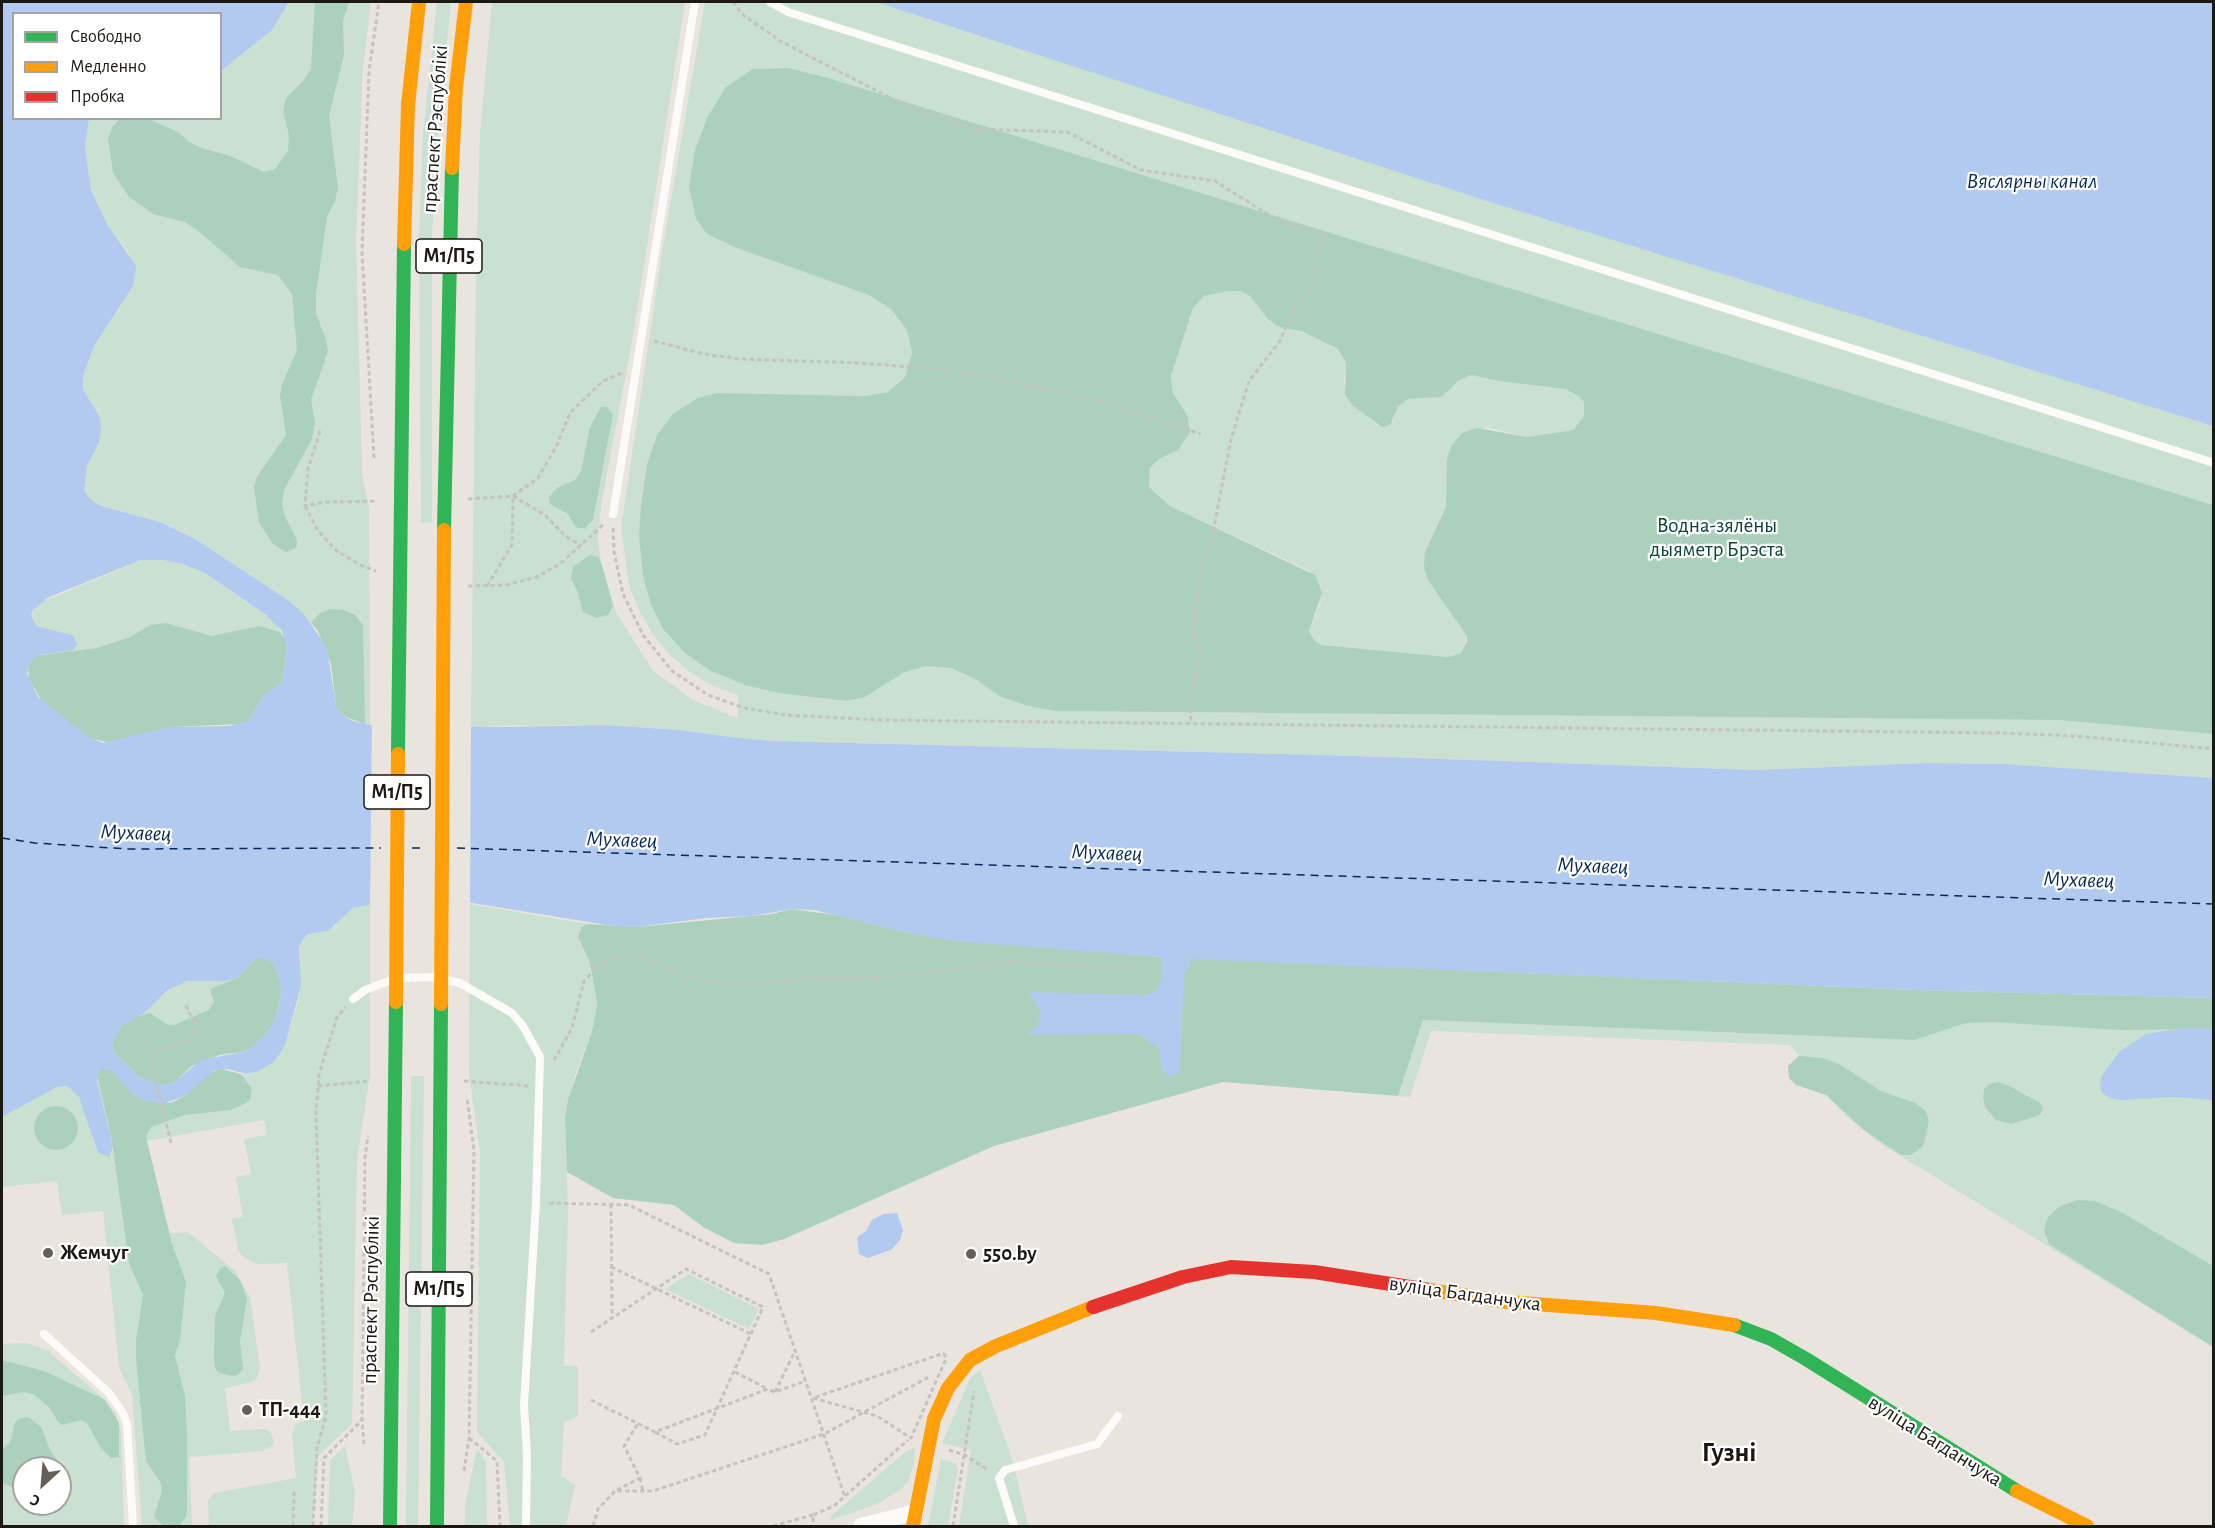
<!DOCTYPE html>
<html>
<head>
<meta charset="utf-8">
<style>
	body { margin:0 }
	#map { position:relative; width:2215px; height:1528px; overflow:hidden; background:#eae4de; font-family:"Alegreya Sans",sans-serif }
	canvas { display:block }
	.frame { position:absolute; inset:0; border:3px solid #1c1813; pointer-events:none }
	.legend { position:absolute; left:12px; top:12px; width:210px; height:108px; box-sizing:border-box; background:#fff; border:2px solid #a4a3a1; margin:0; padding:8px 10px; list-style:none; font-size:18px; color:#1c1813 }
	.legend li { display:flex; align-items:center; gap:12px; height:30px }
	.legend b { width:30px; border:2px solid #a4a3a1 }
	.north { position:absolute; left:12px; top:1456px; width:60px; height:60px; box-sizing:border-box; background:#fff; border:2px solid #a4a3a1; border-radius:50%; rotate:206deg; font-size:16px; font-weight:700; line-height:24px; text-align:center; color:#1c1813 }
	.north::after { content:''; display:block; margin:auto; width:21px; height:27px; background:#645f5a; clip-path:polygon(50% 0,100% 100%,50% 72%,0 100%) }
</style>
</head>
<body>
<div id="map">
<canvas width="2215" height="1528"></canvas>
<div class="frame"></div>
<ul class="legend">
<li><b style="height:8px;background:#30b455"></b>Свободно</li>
<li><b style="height:8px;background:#ff9f0a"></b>Медленно</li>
<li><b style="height:8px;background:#e5322d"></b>Пробка</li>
</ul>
<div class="north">С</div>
</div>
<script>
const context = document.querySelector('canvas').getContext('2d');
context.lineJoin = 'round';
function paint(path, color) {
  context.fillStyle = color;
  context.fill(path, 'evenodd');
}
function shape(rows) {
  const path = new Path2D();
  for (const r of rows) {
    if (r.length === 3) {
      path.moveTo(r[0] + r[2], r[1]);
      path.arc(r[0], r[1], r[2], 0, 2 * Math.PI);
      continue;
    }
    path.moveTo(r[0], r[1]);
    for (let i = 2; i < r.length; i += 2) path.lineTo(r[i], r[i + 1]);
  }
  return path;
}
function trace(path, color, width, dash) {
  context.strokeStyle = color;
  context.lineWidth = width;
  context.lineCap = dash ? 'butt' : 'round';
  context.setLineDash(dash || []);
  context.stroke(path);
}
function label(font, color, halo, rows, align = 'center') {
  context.font = font + ' "Alegreya Sans",sans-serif';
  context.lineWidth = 4.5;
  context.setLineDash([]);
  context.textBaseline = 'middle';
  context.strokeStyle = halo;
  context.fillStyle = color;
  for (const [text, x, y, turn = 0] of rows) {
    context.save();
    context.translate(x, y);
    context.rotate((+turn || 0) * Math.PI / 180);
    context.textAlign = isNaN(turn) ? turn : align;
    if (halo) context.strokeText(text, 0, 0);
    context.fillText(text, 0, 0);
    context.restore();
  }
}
paint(shape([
	[289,2,371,2,363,67,356,240,362,473,369,509,370,725,365,724,318,631,304,614,288,600,197,540,160,522,101,506,90,499,84,489,87,466,99,443,101,429,100,418,83,389,83,376,94,346,133,286,130,255,107,224,91,189,85,145,89,119,220,118,221,71,272,30],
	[437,2,451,2,437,137,432,235,432,522,421,523,419,237,423,135],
	[492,2,685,2,633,336,601,506,598,538,601,562,616,612,653,671,693,700,738,718,738,695,711,685,687,670,667,652,652,633,639,610,629,585,621,528,663,247,705,2,2213,2,2213,505,825,77,788,68,753,69,707,234,734,247,869,295,891,308,907,330,912,353,905,377,888,392,865,396,718,393,698,399,674,413,657,435,647,464,639,535,650,602,663,629,684,652,745,685,778,693,846,701,865,697,903,673,926,666,951,668,975,679,1001,697,1028,706,1055,711,2059,720,2213,734,2213,778,2004,764,1928,763,1757,770,1356,756,774,741,738,738,680,730,604,725,471,726,476,272,480,134],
	[1228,291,1240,291,1250,296,1273,323,1309,335,1338,349,1346,363,1344,383,1348,400,1377,425,1392,422,1398,407,1408,399,1442,397,1458,381,1471,375,1498,381,1565,389,1579,396,1584,402,1584,416,1573,430,1527,437,1485,427,1447,466,1446,507,1425,552,1467,636,1465,648,1461,653,1448,657,1322,645,1315,641,1309,631,1321,601,1310,571,1170,506,1149,487,1150,468,1159,459,1178,450,1190,424,1173,393,1171,376,1193,308,1204,296],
	[142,560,163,560,183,564,205,573,275,622,285,639,27,669,72,635,37,626,31,616,37,604],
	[470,904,588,924,582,926,580,943,590,963,597,1003,593,1028,575,1075,565,1119,568,1211,564,1366,578,1366,578,1416,564,1423,561,1476,575,1485,566,1526,510,1526,504,1462,477,1432,480,1151,469,1075],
	[370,905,370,1074,357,1159,352,1424,318,1456,313,1526,209,1526,208,1500,214,1493,296,1478,292,1433,296,1424,304,1421,287,1263,256,1264,243,1256,238,1250,232,1219,243,1217,236,1177,251,1174,244,1139,267,1135,264,1120,147,1141,169,1233,188,1232,235,1271,250,1297,260,1368,257,1379,252,1382,225,1388,230,1431,264,1429,270,1431,274,1441,272,1446,263,1451,189,1457,192,1526,142,1526,132,1395,119,1367,103,1211,62,1215,57,1181,2,1187,2,1117,57,1087,67,1086,76,1092,113,1152,201,1082,252,1073,274,1062,285,1045,300,994,299,948,303,939,308,934,321,932,335,926,343,916,353,908],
	[237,978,277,1014,114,1035,177,984,199,979,226,981],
	[1913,990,2213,998,2213,1347,1881,1144,1845,1115,1826,1095,1796,1085,1789,1078,1788,1066,1799,1056,1790,1045,1431,1031,1410,1097,1398,1096,1423,1020,1915,1040],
	[411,1076,424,1076,418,1526,406,1526],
	[689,1274,759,1309,749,1329,665,1289],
	[27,1343,48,1351,105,1400,116,1414,121,1432,124,1526,2,1526,2,1344],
	[24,1468,60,1468,60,1504,24,1504],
	[980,1370,1013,1461,1028,1526,959,1526,971,1450,942,1443,971,1377],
	[345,1446,355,1493,352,1526,328,1526,330,1460],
	[915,1447,914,1464,908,1482,900,1490,875,1505,831,1520,830,1517,904,1453],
	[477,1448,486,1462,487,1526,465,1526,465,1505],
	[941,1459,955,1463,958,1469,948,1526,928,1526]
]), '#cae0d1');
paint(shape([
	[315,2,349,2,343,21,344,55,329,116,338,188,335,201,327,216,316,294,316,314,326,339,328,351,311,400,315,422,312,439,284,490,282,504,285,517,297,540,297,547,286,552,273,544,259,523,254,487,257,477,286,435,280,396,282,385,297,350,292,294,278,275,240,267,196,229,185,222,153,214,129,197,113,173,108,139,113,126,120,119,148,119,178,132,189,142,204,149,228,155,264,172,275,169,288,151,289,135,283,110,286,98,303,81,311,69],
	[788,68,825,77,2213,505,2213,734,2059,720,1055,711,1028,706,1001,697,975,679,951,668,926,666,903,673,865,697,846,701,778,693,745,685,709,670,684,652,663,629,650,602,643,575,639,535,641,506,647,464,657,435,674,413,698,398,718,393,865,396,888,392,905,377,912,353,907,330,891,309,869,295,734,247,707,234,696,219,689,187,695,150,708,116,726,87,753,69],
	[1228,291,1240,291,1250,296,1268,319,1277,326,1303,332,1338,349,1346,363,1345,395,1352,405,1382,427,1390,425,1398,407,1408,399,1442,397,1458,381,1471,375,1498,381,1565,389,1579,396,1584,402,1584,416,1573,430,1527,437,1477,428,1462,433,1452,445,1447,459,1446,507,1425,552,1424,567,1428,580,1467,636,1467,642,1461,653,1448,657,1322,645,1315,641,1309,631,1322,593,1315,575,1170,506,1149,487,1150,468,1159,459,1178,450,1190,432,1188,417,1173,393,1171,376,1193,308,1204,296],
	[601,407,607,407,613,415,593,520,585,528,578,528,574,525,568,514,550,504,549,497,557,488,575,480,581,471,590,427],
	[590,555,598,557,601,562,613,606,608,615,597,618,583,612,577,590,571,579,573,567],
	[330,609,344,610,355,615,363,625,365,724,343,716,336,706,331,664,318,631,311,623,320,613],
	[166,623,212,636,259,626,280,632,285,639,287,648,283,678,280,684,263,696,248,721,241,724,170,727,111,743,89,738,43,703,29,679,28,664,35,656,97,648,128,638,151,625],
	[792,909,842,916,913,934,1161,957,1913,990,2213,998,2213,1029,2121,1030,1993,1022,1966,1023,1915,1040,1423,1020,1398,1096,1223,1082,994,1146,784,1239,762,1245,734,1243,703,1227,674,1205,613,1198,567,1172,565,1119,568,1100,593,1028,597,1003,590,963,578,937,582,926,588,924,637,927,772,914],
	[261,957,273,962,282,986,277,1014,271,1028,254,1046,243,1052,219,1055,192,1066,173,1083,162,1085,140,1078,114,1052,112,1044,114,1035,127,1020,150,1013,168,1025,174,1025,209,1010,214,1002,210,989,237,978,254,960],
	[1799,1056,1822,1058,1839,1064,1881,1091,1915,1103,1926,1111,1929,1121,1923,1146,1911,1155,1901,1155,1864,1130,1826,1095,1796,1085,1789,1078,1788,1066],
	[109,1068,116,1073,129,1091,143,1100,170,1103,185,1096,207,1075,220,1069,241,1074,252,1089,250,1100,242,1105,230,1110,185,1115,151,1127,146,1137,172,1244,186,1282,180,1339,175,1356,185,1396,187,1432,187,1508,186,1517,179,1526,163,1526,154,1516,162,1491,161,1483,146,1461,136,1359,136,1340,143,1295,129,1263,112,1142,97,1076,100,1069],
	[1998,1082,2011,1087,2040,1103,2043,1109,2040,1115,2011,1124,1996,1120,1985,1107,1983,1097,1984,1089,1989,1084],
	[56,1128,22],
	[2077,1200,2095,1201,2121,1212,2213,1266,2213,1347,2049,1244,2044,1230,2048,1217,2060,1206],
	[225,1266,240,1280,247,1299,240,1342,243,1369,238,1375,232,1376,219,1373,215,1368,214,1359,215,1316,225,1293,216,1276,220,1268],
	[2,1360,44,1371,105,1400,119,1423,119,1457,111,1458,100,1447,87,1423,81,1420,63,1425,58,1422,50,1408,33,1394,24,1392,2,1396],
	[28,1417,41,1427,51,1452,70,1478,68,1489,60,1498,60,1468,24,1468,24,1492,2,1483,2,1449,10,1443,15,1422,21,1418]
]), '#abd1bc');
paint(shape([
	[2,2,289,2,272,30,221,71,220,14,14,14,14,118,89,119,85,145,91,190,107,224,136,266,133,286,94,346,83,376,83,389,100,418,101,429,99,443,87,466,84,490,90,499,101,506,160,522,197,540,288,600,304,614,327,648,336,706,343,716,353,721,370,725,508,727,604,725,680,730,738,738,774,741,1356,756,1757,770,1928,763,2004,764,2213,778,2213,998,1913,990,1192,959,1184,976,1180,1071,1170,1077,1161,1069,1160,1049,1138,1034,1027,1035,1035,1029,1040,1019,1040,1010,1029,992,1146,995,1156,991,1161,981,1161,957,953,941,913,934,814,910,792,909,752,916,706,918,637,927,613,926,423,895,353,908,328,931,308,934,303,939,299,948,301,986,285,1045,274,1062,258,1071,247,1074,227,1069,214,1071,185,1096,162,1104,143,1100,129,1091,112,1070,100,1069,97,1080,113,1147,109,1157,98,1152,79,1097,67,1086,57,1087,2,1117],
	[141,560,163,560,183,564,205,573,266,615,282,631,287,648,283,678,280,684,263,696,248,721,229,726,170,727,103,743,89,737,38,697,27,674,31,660,40,655,74,650,77,643,72,635,37,626,31,616,33,610,49,597],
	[261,958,273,962,282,986,277,1014,271,1028,254,1046,243,1052,201,1060,173,1083,162,1085,140,1078,114,1052,112,1044,121,1026,144,1013,168,990,187,981,226,981,237,978,254,960],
	[876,2,2213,2,2213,426,1484,200],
	[2184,1028,2213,1029,2213,1100,2173,1097,2120,1100,2110,1098,2102,1093,2100,1085,2102,1075,2120,1051,2146,1034],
	[897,1213,903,1230,900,1240,891,1250,868,1258,859,1254,857,1237,866,1231,872,1220,883,1214]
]), '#b2caef');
paint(shape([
	[372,722,471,723,470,907,423,898,370,908]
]), '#eae4de');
trace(shape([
	[2,838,35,843,128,849,381,848],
	[412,848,426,848],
	[457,848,2214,904]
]), '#072959', 1.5, [8, 6]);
trace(shape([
	[733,2,743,15,782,42,912,109,974,129,1067,132,1141,170,1215,181,1277,220,1324,235,1316,255,1315,280,1303,300,1293,309,1280,341,1249,381,1231,439,1211,542,1203,559,1192,634,1200,650,1190,698,1191,724],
	[654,341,704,354,740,359,860,363,936,369,987,376,1090,399,1201,434],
	[320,431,308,469,305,506,326,502,377,501],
	[374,458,362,252,369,71,379,2],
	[513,496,545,515,564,535,581,546],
	[468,499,513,496,538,478,557,445,570,413,603,381,622,373],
	[305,506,318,531,337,551,360,565,376,571],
	[613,528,614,552,623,594,643,635,672,671,708,695,744,708,787,715,881,720,2001,733,2076,736,2214,749],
	[468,586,506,585,537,577,560,564,604,524],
	[487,586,512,545,513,496],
	[554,1060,572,1028,584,981,601,964,620,955,643,957,682,977,741,984,809,978,872,978,1010,962,1130,968],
	[464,1081,528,1086],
	[318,1086,370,1081],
	[171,1143,152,1065,158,1050,191,1040,197,1030,185,1003],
	[549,1203,629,1205,769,1274,845,1497],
	[611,1204,612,1318],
	[611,1267,751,1334],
	[591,1332,686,1269,763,1307,705,1435,677,1444,655,1432],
	[944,1353,946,1359,911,1438,877,1416,813,1398,944,1353],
	[735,1372,768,1389],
	[775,1392,795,1351],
	[591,1400,655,1432,768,1389,775,1392,806,1381],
	[469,1438,497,1461,500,1526],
	[364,1444,362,1420,365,1157,368,1136],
	[949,1450,965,1455,988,1470],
	[464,1471,469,1438,474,1150,467,1098],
	[640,1478,643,1491],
	[617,1490,640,1478,624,1446,638,1423],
	[813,1522,813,1515,834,1506,908,1440],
	[293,1526,294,1490],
	[313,1526,317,1448,326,1416,316,1114,319,1074,337,1017,346,1007],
	[321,1526,324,1458,362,1420],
	[593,1526,598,1509,615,1491,653,1491,824,1434,929,1377],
	[773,1526,813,1515],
	[953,1526,974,1391]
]), '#c5c3c0', 3, [4.5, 3]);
trace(shape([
	[770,2,788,12,2214,463],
	[613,514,695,2],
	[402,978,434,977],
	[446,980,460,983,512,1013,523,1026,540,1057,536,1202,524,1405,527,1456,526,1526],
	[353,999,365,990,389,981],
	[44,1334,109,1393,123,1413,127,1424,133,1526],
	[1014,1526,999,1478,1005,1470,1097,1444,1118,1416]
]), '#fcfbfa', 8);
trace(shape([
	[861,1526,916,1512]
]), '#fcfbfa', 16);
trace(shape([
	[444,530,452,168],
	[398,754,404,244],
	[1734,1325,1771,1339,1806,1359,2017,1491],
	[390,1526,396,1002],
	[437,1526,441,1004]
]), '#30b455', 14);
trace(shape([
	[452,168,456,87,466,2],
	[404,244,408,105,419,2],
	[396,1002,398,754],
	[441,1004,444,530],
	[1429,1290,1508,1302,1656,1313,1734,1325],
	[2017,1491,2087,1526],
	[913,1526,934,1419,948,1388,970,1360,996,1346,1093,1307]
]), '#ff9f0a', 14);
trace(shape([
	[1093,1307,1183,1277,1231,1267,1314,1272,1429,1290]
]), '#e5322d', 14);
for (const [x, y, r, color] of [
	[48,1253,6,"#645f5a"],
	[971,1254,6,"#645f5a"],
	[247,1410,6,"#645f5a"]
]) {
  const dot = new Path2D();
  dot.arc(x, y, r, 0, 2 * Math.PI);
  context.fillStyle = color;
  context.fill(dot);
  trace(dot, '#fff', 2);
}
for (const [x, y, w] of [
	[449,256,66],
	[397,792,66],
	[439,1289,66]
]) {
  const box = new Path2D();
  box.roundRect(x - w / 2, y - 17, w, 34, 4.5);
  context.fillStyle = '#fff';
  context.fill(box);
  trace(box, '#1c1813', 1.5);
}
label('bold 20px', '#1c1813', null, [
	["М1/П5",449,256],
	["М1/П5",397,792],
	["М1/П5",439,1289]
]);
label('21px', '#1c1813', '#fff', [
	["праспект Рэспублікі",435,129,-86],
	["вуліца Багданчука",1465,1294,8],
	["праспект Рэспублікі",371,1300,-89],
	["вуліца Багданчука",1935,1441,32]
]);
label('21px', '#084732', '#fff', [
	["Водна-зялёны",1717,526],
	["дыяметр Брэста",1717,550]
]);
label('bold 21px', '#1c1813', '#fff', [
	["Жемчуг",60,1253],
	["550.by",983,1254],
	["ТП-444",259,1410]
], 'left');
label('italic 22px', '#072959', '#fff', [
	["Вяслярны канал",2032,181],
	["Мухавец",136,833,2],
	["Мухавец",622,840,2],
	["Мухавец",1107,853,2],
	["Мухавец",1593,866,2],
	["Мухавец",2079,880,2]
]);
label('bold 27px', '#1c1813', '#fff', [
	["Гузні",1729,1453]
]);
</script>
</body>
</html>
